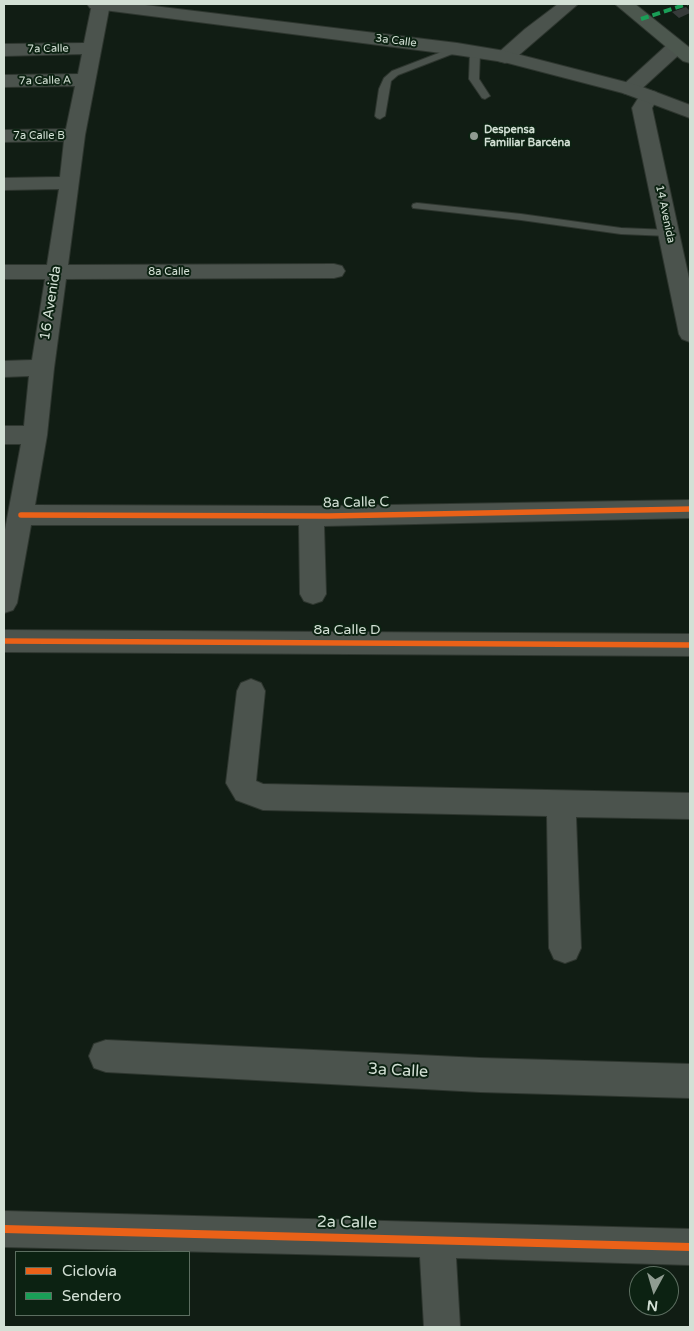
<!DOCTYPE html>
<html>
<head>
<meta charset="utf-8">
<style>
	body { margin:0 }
	#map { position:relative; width:694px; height:1331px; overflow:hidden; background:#111d14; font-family:"Varela Round",sans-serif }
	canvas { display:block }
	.frame { position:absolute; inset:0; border:5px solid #d3e0d5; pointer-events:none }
	.legend { position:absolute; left:15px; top:1251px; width:175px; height:65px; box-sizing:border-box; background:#0c2212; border:1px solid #5c6e60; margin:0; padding:6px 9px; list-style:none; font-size:15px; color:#d3e0d5 }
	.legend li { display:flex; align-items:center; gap:10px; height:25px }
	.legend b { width:25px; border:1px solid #5c6e60 }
	.north { position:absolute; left:629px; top:1266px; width:50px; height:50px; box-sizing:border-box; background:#0c2212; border:1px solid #5c6e60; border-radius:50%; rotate:186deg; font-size:14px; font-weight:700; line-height:20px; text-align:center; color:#d3e0d5 }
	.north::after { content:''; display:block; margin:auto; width:18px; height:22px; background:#8f9c91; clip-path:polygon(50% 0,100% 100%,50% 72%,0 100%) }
</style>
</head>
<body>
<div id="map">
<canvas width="694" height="1331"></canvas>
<div class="frame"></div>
<ul class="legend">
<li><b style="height:6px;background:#ea6118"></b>Ciclovía</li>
<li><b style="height:6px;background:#1a9f57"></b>Sendero</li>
</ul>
<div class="north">N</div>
</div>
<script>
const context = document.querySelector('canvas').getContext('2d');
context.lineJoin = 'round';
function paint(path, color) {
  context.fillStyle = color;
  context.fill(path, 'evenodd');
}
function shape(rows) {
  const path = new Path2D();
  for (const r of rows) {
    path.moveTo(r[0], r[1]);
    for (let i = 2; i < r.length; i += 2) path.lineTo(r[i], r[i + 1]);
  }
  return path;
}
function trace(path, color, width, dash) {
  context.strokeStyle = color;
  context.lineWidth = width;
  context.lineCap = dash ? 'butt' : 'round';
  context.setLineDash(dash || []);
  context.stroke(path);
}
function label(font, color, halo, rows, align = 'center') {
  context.font = font + ' "Varela Round",sans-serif';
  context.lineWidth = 4;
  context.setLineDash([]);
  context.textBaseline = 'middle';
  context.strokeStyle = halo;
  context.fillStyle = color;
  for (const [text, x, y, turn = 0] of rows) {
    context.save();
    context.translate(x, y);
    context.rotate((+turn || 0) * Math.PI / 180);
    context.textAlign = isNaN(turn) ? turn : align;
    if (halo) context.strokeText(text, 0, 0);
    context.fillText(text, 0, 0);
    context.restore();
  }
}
paint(shape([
	[686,7,690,11,690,13,679,18,672,12]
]), '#373b3a');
const lane = shape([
	[457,46,462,49,460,51,398,75,391,81,385,116,380,119,377,118,375,116,379,89,384,78,392,71,457,46],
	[475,49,480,52,479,79,490,96,485,99,482,98,469,79,470,52,475,49],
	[417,203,521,214,621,228,669,230,674,233,669,236,621,234,521,220,413,208,412,206,413,204,417,203]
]);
const street = shape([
	[92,4,110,4,85,135,68,265,334,264,342,266,345,271,342,276,334,278,66,279,54,368,47,435,35,505,329,506,690,500,690,518,324,526,326,594,322,601,313,604,304,601,300,594,299,525,31,525,17,603,13,610,4,613,4,535,21,444,4,444,4,426,24,426,29,376,4,377,4,361,32,360,45,279,4,279,4,265,47,265,59,189,4,190,4,178,60,177,64,141,4,142,4,130,66,129,75,86,4,87,4,75,78,74,82,54,4,56,4,44,84,43,92,4],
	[558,4,578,4,512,61,505,63,498,61,496,57,498,53,525,29,558,4],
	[676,41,683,43,685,47,683,51,637,93,630,95,623,93,620,89,623,85,669,43,676,41],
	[649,90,656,92,659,96,652,108,690,283,690,342,682,339,679,334,632,108,642,92,649,90],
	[4,630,690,634,690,656,4,652,4,630],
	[251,679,261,683,265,691,256,781,263,784,690,793,690,819,576,817,581,948,576,959,565,963,554,959,549,948,547,816,263,810,236,800,226,783,237,691,241,683,251,679],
	[106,1040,480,1058,690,1064,690,1098,480,1092,106,1072,94,1068,89,1056,94,1044,106,1040],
	[4,1211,690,1229,690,1265,456,1258,460,1327,424,1327,420,1257,4,1247,4,1211]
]);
const secondary = shape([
	[87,4,137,4,457,43,505,51,637,85,690,105,690,118,623,93,504,62,457,55,96,9,90,8,87,4]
]);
const primary = shape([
	[615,4,635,4,690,48,690,63,683,61,615,4]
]);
trace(lane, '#2e362f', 2);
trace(street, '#2e362f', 2);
trace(secondary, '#2e362f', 2);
trace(primary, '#2e362f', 2);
paint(lane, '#4b534d');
paint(street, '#4b534d');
paint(secondary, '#4b534d');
paint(primary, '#4c574e');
trace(shape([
	[641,19,687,4]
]), '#1a9f57', 4, [8, 4]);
trace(shape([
	[21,515,329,516,690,509],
	[4,641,690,645]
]), '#ea6118', 5.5);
trace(shape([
	[4,1229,690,1247]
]), '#ea6118', 8);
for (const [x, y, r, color] of [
	[474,136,5,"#8f9c91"]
]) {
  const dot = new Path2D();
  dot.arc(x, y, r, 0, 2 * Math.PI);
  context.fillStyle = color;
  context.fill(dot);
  trace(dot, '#0c2212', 2);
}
label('11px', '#d3e0d5', '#0c2212', [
	["3a Calle",396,41,7],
	["7a Calle",48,49,-1],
	["7a Calle A",45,81,-1],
	["7a Calle B",39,136],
	["14 Avenida",665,214,78],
	["8a Calle",169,272]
]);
label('bold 11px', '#d3e0d5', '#0c2212', [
	["Despensa",484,130],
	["Familiar Barcéna",484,143]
], 'left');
label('14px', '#d3e0d5', '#0c2212', [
	["16 Avenida",51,303,-81],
	["8a Calle C",356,503,-1],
	["8a Calle D",347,630]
]);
label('16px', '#d3e0d5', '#0c2212', [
	["3a Calle",398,1071,3],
	["2a Calle",347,1223,1]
]);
</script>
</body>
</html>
